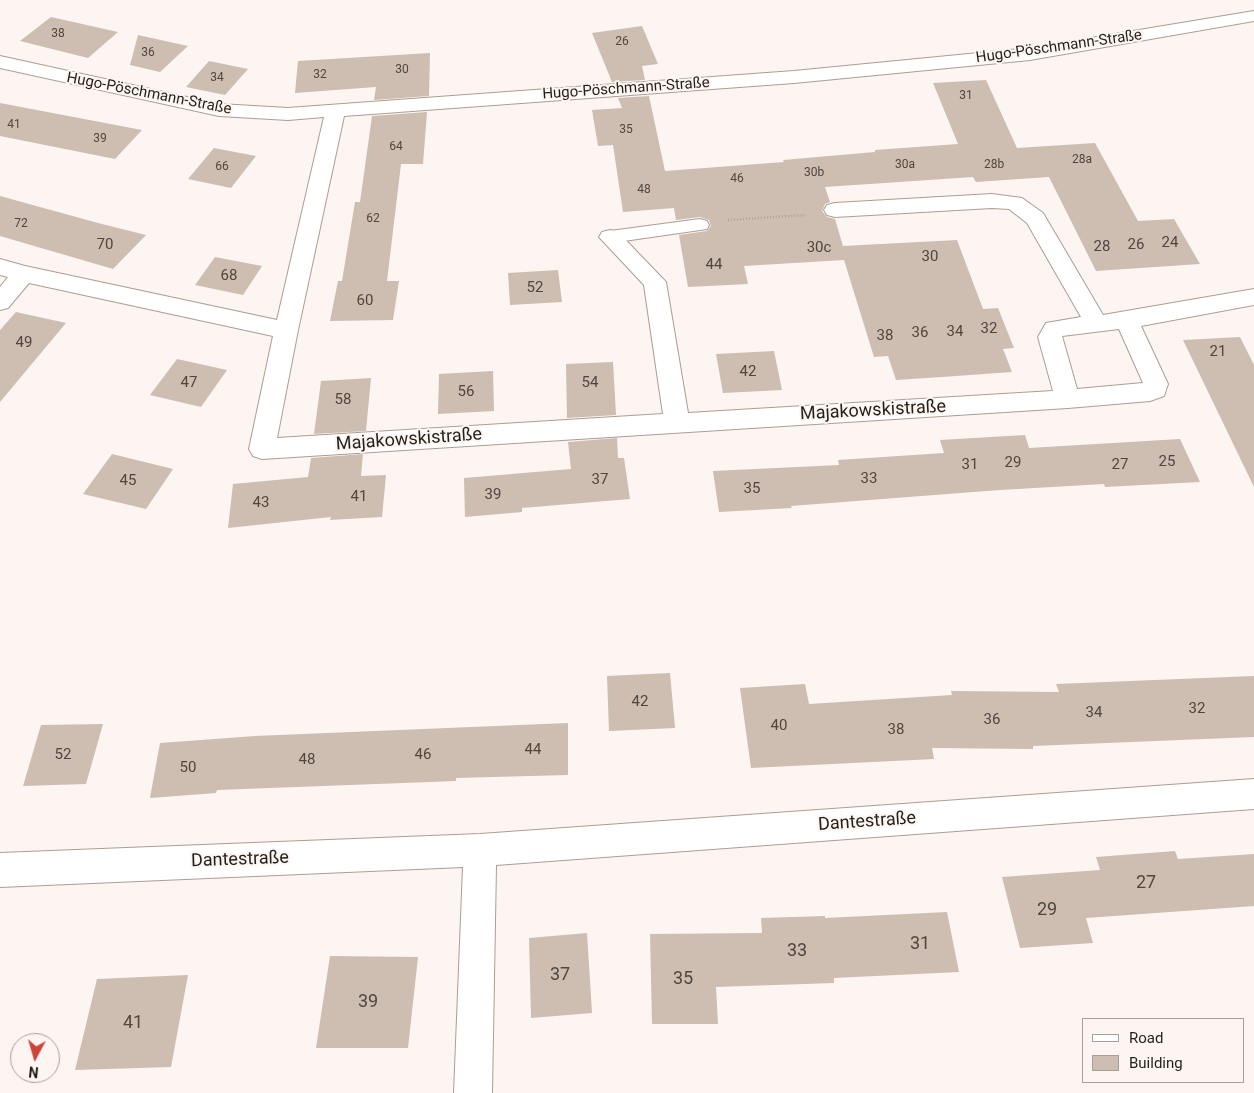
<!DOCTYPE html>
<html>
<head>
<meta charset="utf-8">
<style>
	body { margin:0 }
	#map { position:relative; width:1254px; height:1093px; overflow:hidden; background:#fdf5f1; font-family:Roboto,sans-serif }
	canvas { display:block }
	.legend { position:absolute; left:1082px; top:1018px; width:162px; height:65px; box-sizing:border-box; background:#fdf5f1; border:1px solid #a79f9b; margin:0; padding:6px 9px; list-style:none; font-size:15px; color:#251f1a }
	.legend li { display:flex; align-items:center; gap:10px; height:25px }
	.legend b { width:25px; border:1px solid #a79f9b }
	.north { position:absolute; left:10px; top:1033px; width:50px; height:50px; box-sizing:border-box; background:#fdf5f1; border:1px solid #a79f9b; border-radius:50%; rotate:186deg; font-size:14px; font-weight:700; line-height:20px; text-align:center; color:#251f1a }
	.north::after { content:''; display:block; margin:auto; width:18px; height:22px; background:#cf413d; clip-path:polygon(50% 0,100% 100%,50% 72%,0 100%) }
</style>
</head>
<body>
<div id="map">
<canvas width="1254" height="1093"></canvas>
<ul class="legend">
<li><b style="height:6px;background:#fff"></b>Road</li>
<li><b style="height:14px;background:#cebdb1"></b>Building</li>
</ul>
<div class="north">N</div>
</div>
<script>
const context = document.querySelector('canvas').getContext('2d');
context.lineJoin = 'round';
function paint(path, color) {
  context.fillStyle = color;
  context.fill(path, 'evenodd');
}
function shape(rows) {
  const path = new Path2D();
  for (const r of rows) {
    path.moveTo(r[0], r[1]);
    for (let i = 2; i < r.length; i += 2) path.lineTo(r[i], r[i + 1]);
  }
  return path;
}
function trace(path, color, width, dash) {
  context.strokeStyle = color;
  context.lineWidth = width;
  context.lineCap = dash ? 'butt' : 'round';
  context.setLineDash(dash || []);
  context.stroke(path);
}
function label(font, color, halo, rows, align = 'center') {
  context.font = font + ' Roboto,sans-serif';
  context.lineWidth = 4;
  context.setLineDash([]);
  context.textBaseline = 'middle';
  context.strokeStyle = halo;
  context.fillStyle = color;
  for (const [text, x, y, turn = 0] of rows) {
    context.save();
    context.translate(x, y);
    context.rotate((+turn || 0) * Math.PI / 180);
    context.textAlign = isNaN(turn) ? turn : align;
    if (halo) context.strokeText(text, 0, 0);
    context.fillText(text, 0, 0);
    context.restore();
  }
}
paint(shape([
	[51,17,118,32,88,58,20,41],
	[642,26,658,64,642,66,645,80,612,82,592,33],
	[138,35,188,46,160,72,130,65],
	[430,53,429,96,374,100,376,87,295,93,298,61],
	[209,61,248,69,225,95,186,87],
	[986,80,1017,148,1095,143,1138,221,1174,219,1200,264,1096,271,1049,177,976,182,973,177,825,187,830,202,825,204,822,211,827,217,835,219,843,246,957,240,983,309,998,308,1014,348,1003,349,1012,372,942,377,896,380,888,356,874,357,844,260,744,266,748,284,688,287,679,235,707,231,711,226,709,220,700,217,676,220,674,208,623,212,613,145,598,146,592,110,622,108,618,98,649,96,665,171,784,162,783,160,875,152,875,150,958,144,933,83],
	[0,103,142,130,115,159,0,136],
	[427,112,423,164,401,164,387,281,399,281,393,320,330,321,338,281,342,281,355,202,360,202,372,116],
	[214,148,256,156,231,188,188,179],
	[0,196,98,223,146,235,113,269,0,236],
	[215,257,262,266,243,295,195,285],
	[558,270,562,302,510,305,508,273],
	[16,312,66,323,0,402,0,330],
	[1240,337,1254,365,1254,487,1183,340],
	[774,351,782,390,723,393,716,354],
	[177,359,227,370,201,407,150,395],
	[613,362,616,415,567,418,566,364],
	[493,371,494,411,438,414,439,374],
	[371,378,366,431,314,434,321,381],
	[1025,435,1029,448,1180,439,1200,482,1105,487,1104,484,1000,490,791,506,792,508,719,512,713,471,839,465,838,460,944,453,940,440],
	[617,438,618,458,624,458,630,499,522,508,522,512,465,517,464,478,571,469,568,442],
	[112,454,173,469,146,509,83,494],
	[363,454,361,476,386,475,382,517,330,520,331,517,228,528,233,484,308,477,311,458],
	[670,673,675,728,609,731,607,676],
	[1254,676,1254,737,1033,746,1033,749,932,748,934,759,751,768,740,688,805,684,809,704,952,695,951,691,1059,692,1056,684],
	[568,723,568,775,456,778,456,781,217,790,216,793,150,798,160,743,255,736],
	[103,724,86,784,23,786,41,725],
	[1175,851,1178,859,1254,854,1254,906,1086,918,1093,943,1020,948,1002,877,1100,870,1096,857],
	[947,912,959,972,834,978,834,983,716,987,718,1024,652,1024,650,934,762,933,761,918,825,916,825,918],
	[587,933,592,1013,531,1018,529,938],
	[330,956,418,957,408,1048,316,1048],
	[188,975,171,1067,75,1070,97,979]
]), '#cebdb1');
const lane = shape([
	[700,219,707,221,709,225,707,229,610,243,603,241,600,237,603,233,610,231,700,219]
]);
const street = shape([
	[1254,11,1254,21,1030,60,794,83,344,116,298,330,277,438,663,414,644,285,599,237,602,232,610,230,618,232,666,282,688,413,1053,391,1038,337,1046,323,1081,317,1027,223,1009,209,992,208,835,217,827,215,824,210,827,205,835,203,992,194,1022,198,1043,213,1103,315,1254,289,1254,305,1141,326,1168,384,1164,396,1150,401,1068,408,262,459,253,456,249,449,273,336,29,283,8,308,0,310,0,287,8,277,0,275,0,259,25,266,277,320,324,117,288,120,219,116,0,68,0,56,219,104,288,108,794,71,1030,48,1254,11],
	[1119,329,1143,383,1077,389,1062,336,1119,329],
	[1254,779,1254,809,496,865,492,1093,454,1093,463,867,0,887,0,853,480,834,1254,779]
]);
trace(lane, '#ad9d92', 2);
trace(street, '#ad9d92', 2);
trace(shape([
	[728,220,806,215]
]), '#8c8581', 2.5, [0.5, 2.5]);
paint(lane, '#fff');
paint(street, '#fff');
label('12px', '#4f4640', null, [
	["38",58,34],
	["26",622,42],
	["36",148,53],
	["30",402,70],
	["32",320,75],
	["34",217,78],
	["31",966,96],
	["41",14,125],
	["35",626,130],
	["39",100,139],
	["64",396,147],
	["28a",1082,160],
	["30a",905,165],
	["28b",994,165],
	["66",222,167],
	["30b",814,173],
	["46",737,179],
	["48",644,190],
	["62",373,219],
	["72",21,224]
]);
label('15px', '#251f1a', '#fdf5f1', [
	["Hugo-Pöschmann-Straße",1059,47,-8],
	["Hugo-Pöschmann-Straße",626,89,-4],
	["Hugo-Pöschmann-Straße",149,94,11]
]);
label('15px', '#4f4640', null, [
	["24",1170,243],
	["70",105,245],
	["26",1136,245],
	["28",1102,247],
	["30c",819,248],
	["30",930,257],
	["44",714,265],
	["68",229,276],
	["52",535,288],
	["60",365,301],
	["32",989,329],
	["34",955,332],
	["36",920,333],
	["38",885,336],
	["49",24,343],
	["21",1218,352],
	["42",748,372],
	["47",189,383],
	["54",590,383],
	["56",466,392],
	["58",343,400],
	["25",1167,462],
	["29",1013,463],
	["31",970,465],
	["27",1120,465],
	["33",869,479],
	["37",600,480],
	["45",128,481],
	["35",752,489],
	["39",493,495],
	["41",359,497],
	["43",261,503],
	["42",640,702],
	["32",1197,709],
	["34",1094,713],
	["36",992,720],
	["40",779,726],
	["38",896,730],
	["44",533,750],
	["52",63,755],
	["46",423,755],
	["48",307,760],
	["50",188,768]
]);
label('18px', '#251f1a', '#fdf5f1', [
	["Majakowskistraße",873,411,-3],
	["Majakowskistraße",409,440,-4],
	["Dantestraße",867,822,-4],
	["Dantestraße",240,860,-2]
]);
label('18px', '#4f4640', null, [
	["27",1146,883],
	["29",1047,910],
	["31",920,944],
	["33",797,951],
	["37",560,975],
	["35",683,979],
	["39",368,1002],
	["41",133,1023]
]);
</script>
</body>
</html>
